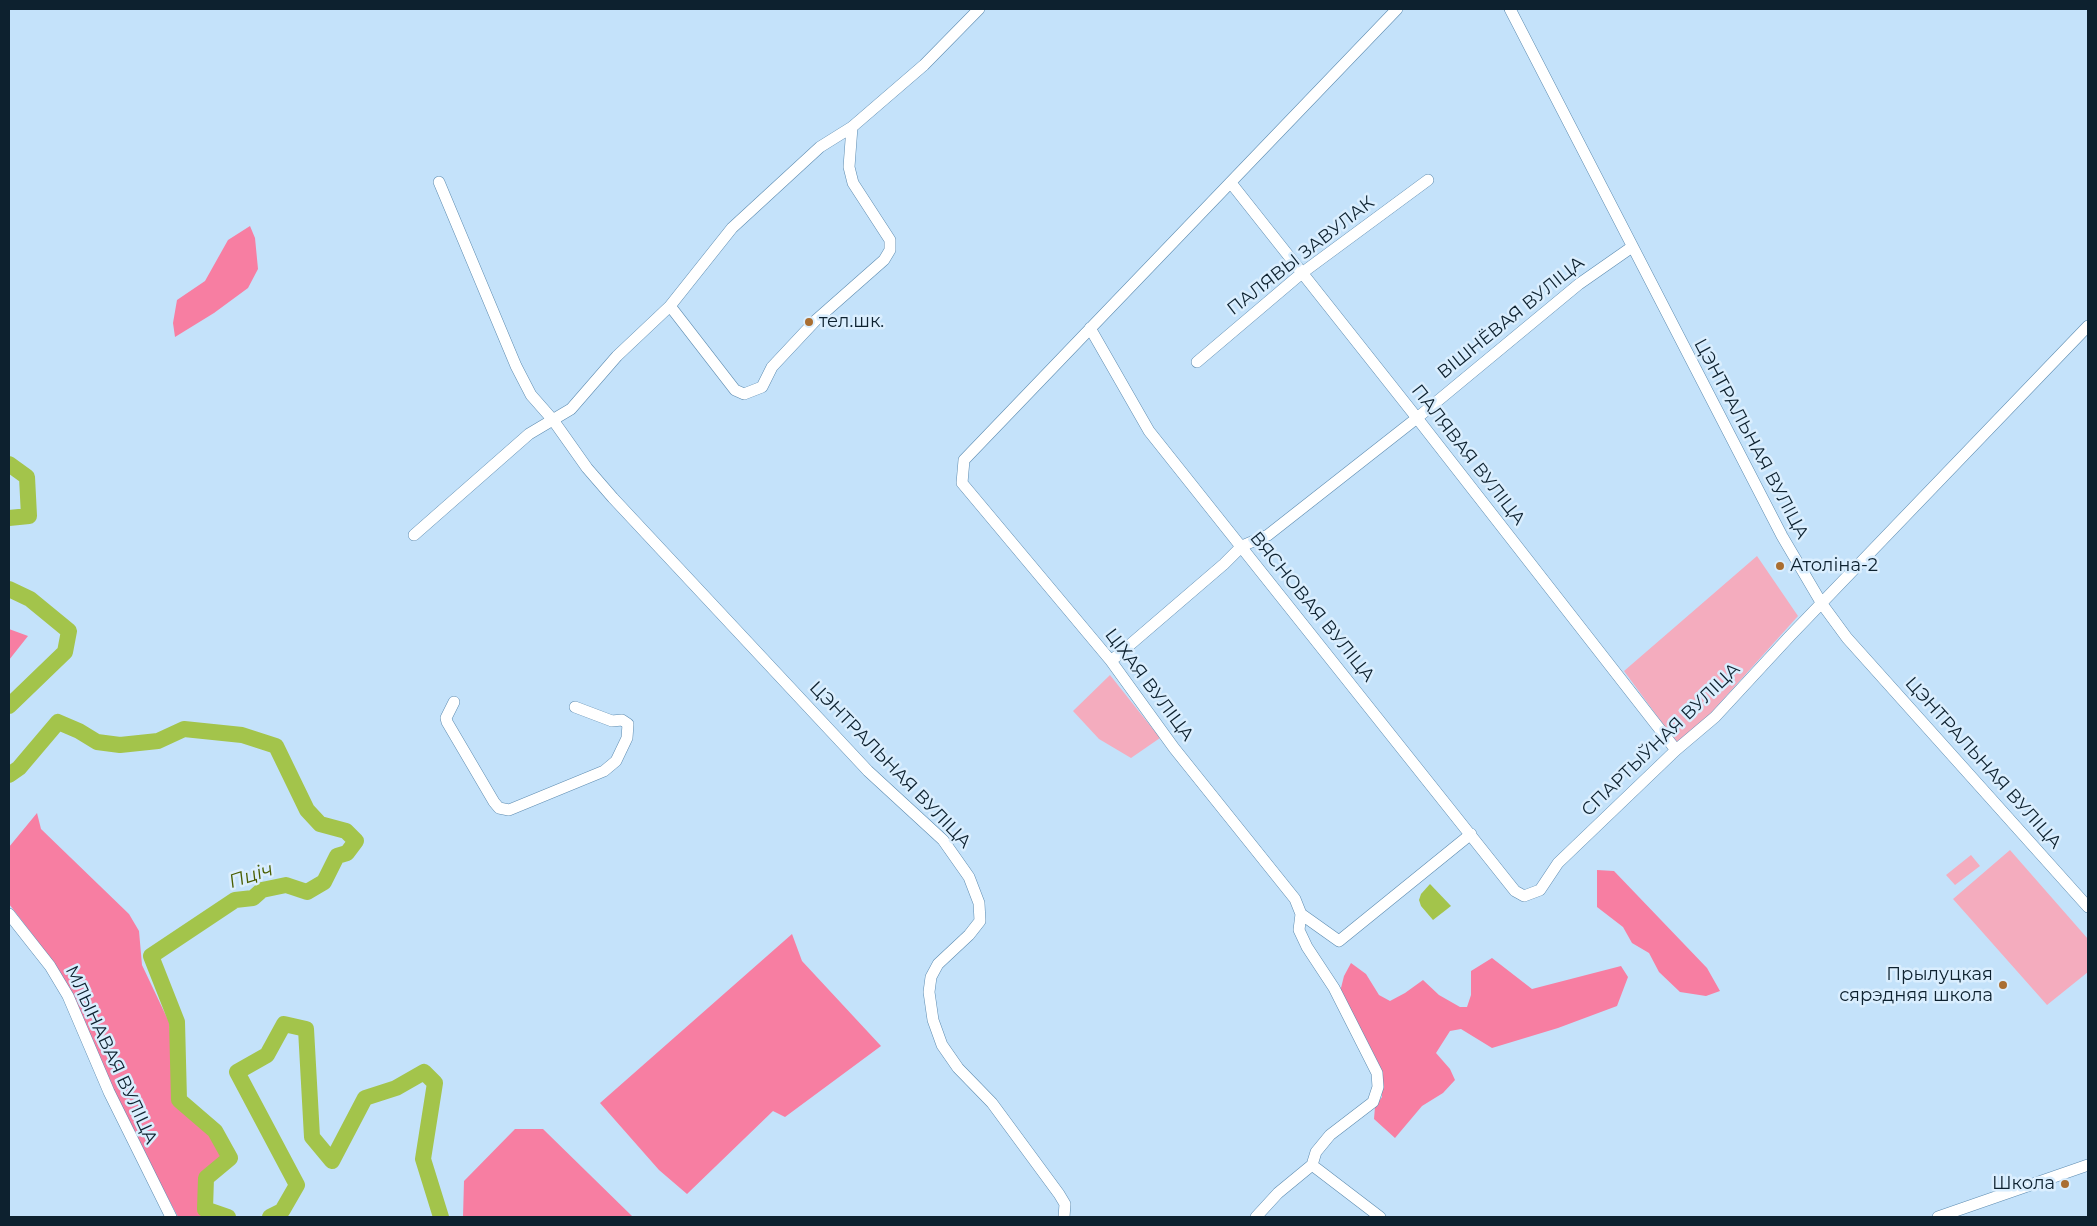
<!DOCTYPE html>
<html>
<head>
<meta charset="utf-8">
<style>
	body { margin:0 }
	#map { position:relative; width:2097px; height:1226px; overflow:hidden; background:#c4e2fa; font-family:Montserrat,sans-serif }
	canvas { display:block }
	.frame { position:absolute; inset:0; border:10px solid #0d212f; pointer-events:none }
</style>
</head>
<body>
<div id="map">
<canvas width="2097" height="1226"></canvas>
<div class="frame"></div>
</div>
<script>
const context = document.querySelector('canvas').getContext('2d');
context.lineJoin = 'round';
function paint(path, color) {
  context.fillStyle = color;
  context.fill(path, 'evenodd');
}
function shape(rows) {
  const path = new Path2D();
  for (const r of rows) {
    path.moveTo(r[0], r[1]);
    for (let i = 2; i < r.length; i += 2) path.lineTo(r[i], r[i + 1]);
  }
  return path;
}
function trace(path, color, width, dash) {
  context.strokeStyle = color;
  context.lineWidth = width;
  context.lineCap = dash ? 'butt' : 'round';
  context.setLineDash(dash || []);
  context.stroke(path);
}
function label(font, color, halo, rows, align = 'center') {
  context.font = font + ' Montserrat,sans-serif';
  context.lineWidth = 5;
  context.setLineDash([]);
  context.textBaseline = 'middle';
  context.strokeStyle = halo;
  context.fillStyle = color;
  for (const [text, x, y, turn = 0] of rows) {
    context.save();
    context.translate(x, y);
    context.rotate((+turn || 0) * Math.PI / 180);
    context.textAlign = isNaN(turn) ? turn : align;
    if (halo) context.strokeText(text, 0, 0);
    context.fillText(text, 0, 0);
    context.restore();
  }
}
paint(shape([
	[1757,556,1798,616,1710,714,1677,743,1624,671],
	[1110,675,1160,738,1131,758,1099,739,1073,711],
	[2010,850,2088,939,2088,972,2047,1005,1953,899],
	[1971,855,1980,866,1955,885,1946,875]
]), '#f4acbe');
paint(shape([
	[250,226,255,238,258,269,248,288,214,313,175,337,173,323,177,300,205,281,228,240],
	[9,629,28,636,9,660],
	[37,813,41,829,129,914,139,931,142,965,169,1022,177,1102,213,1132,227,1158,203,1174,204,1211,222,1217,178,1217,112,1092,73,997,36,939,9,904,9,847],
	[1597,870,1614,871,1707,968,1720,991,1706,996,1680,992,1659,972,1649,953,1632,943,1623,927,1597,907],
	[792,934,802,961,881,1046,785,1117,773,1111,687,1194,659,1170,600,1103],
	[1492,958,1532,989,1621,966,1628,977,1617,1006,1558,1028,1492,1048,1461,1029,1450,1031,1436,1053,1450,1069,1455,1080,1443,1093,1422,1106,1395,1138,1374,1119,1375,1107,1382,1097,1382,1080,1340,992,1344,976,1351,963,1366,974,1379,995,1390,1001,1405,993,1423,980,1439,995,1460,1007,1467,1007,1471,995,1471,971],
	[515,1129,543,1129,633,1217,463,1217,464,1181]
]), '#f77ea2');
paint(shape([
	[1430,884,1451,906,1433,920,1421,906,1419,900,1421,894]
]), '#a3c44b');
trace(shape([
	[9,464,27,477,29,516,9,518],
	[9,589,30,599,69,631,65,652,9,706],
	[9,775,19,768,58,722,79,731,97,742,120,745,158,741,184,729,242,735,276,746,307,810,320,824,346,831,356,841,347,853,337,856,324,882,307,892,286,885,262,890,253,898,235,900,151,956,177,1022,179,1100,215,1131,230,1158,206,1178,205,1209,228,1217],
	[270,1217,282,1211,297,1185,237,1072,267,1055,284,1024,306,1029,312,1137,332,1161,365,1098,396,1088,424,1072,435,1083,423,1159,441,1217]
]), '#a3c44b', 16);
const minor = shape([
	[1510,9,1782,536,1822,604,1847,638,2088,907],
	[439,182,516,366,531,395,553,420,587,468,613,498,868,771,943,840,969,877,979,903,980,921,969,935,938,964,931,977,929,992,933,1020,942,1045,958,1068,992,1103,1059,1194,1065,1204,1064,1217],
	[1231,183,1417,418,1676,750],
	[670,306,735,390,744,394,762,387,772,367,816,320,884,260,890,250,890,240,853,183,849,167,852,127],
	[1090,328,1149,431,1515,891,1524,896,1540,890,1558,863,1676,750,1715,717,1789,637,2088,326],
	[1197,362,1302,273,1428,180],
	[414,535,529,434,571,409,617,356,670,306,732,228,820,147,852,127,924,65,979,9],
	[1111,661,1224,564,1242,546,1268,535,1417,418,1579,284,1632,247],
	[454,702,446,718,447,722,494,802,499,808,509,810,604,771,616,761,627,738,628,724,622,720,612,721,575,707],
	[9,914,50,966,68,996,109,1092,171,1217],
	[1301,914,1295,899,1174,748,1111,661,962,483,964,460,1397,9],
	[1301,914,1339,941,1471,834],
	[1312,1165,1380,1217],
	[1256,1217,1278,1193,1312,1165,1316,1152,1330,1135,1373,1102,1378,1087,1377,1073,1334,988,1307,947,1299,930,1301,914],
	[1938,1217,2088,1165]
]);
trace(minor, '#5c8bb0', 12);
trace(minor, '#fff', 11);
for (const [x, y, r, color] of [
	[809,322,5,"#aa6e31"],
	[1780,566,5,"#aa6e31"],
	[2003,985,5,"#aa6e31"],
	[2065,1184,5,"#aa6e31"]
]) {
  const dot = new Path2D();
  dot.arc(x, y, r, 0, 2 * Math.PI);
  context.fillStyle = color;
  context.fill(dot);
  trace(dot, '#daeefe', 2);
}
label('18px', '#0d212f', '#daeefe', [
	["ПАЛЯВЫ ЗАВУЛАК",1301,256,-38],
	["ВІШНЁВАЯ ВУЛІЦА",1511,318,-39],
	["ЦЭНТРАЛЬНАЯ ВУЛІЦА",1751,439,62],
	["ПАЛЯВАЯ ВУЛІЦА",1468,455,52],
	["ВЯСНОВАЯ ВУЛІЦА",1312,607,51],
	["ЦІХАЯ ВУЛІЦА",1149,685,53],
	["СПАРТЫЎНАЯ ВУЛІЦА",1661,740,-44],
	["ЦЭНТРАЛЬНАЯ ВУЛІЦА",1983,763,48],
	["ЦЭНТРАЛЬНАЯ ВУЛІЦА",890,765,46],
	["МЛЫНАВАЯ ВУЛІЦА",111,1055,65]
]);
label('18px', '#0d212f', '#daeefe', [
	["тел.шк.",819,322],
	["Атоліна-2",1790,566],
	["Прылуцкая",1993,975,"right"],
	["сярэдняя школа",1993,996,"right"],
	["Школа",2055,1184,"right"]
], 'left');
label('italic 19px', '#4a5e02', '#daeefe', [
	["Пціч",251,876,-18]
]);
</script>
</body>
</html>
